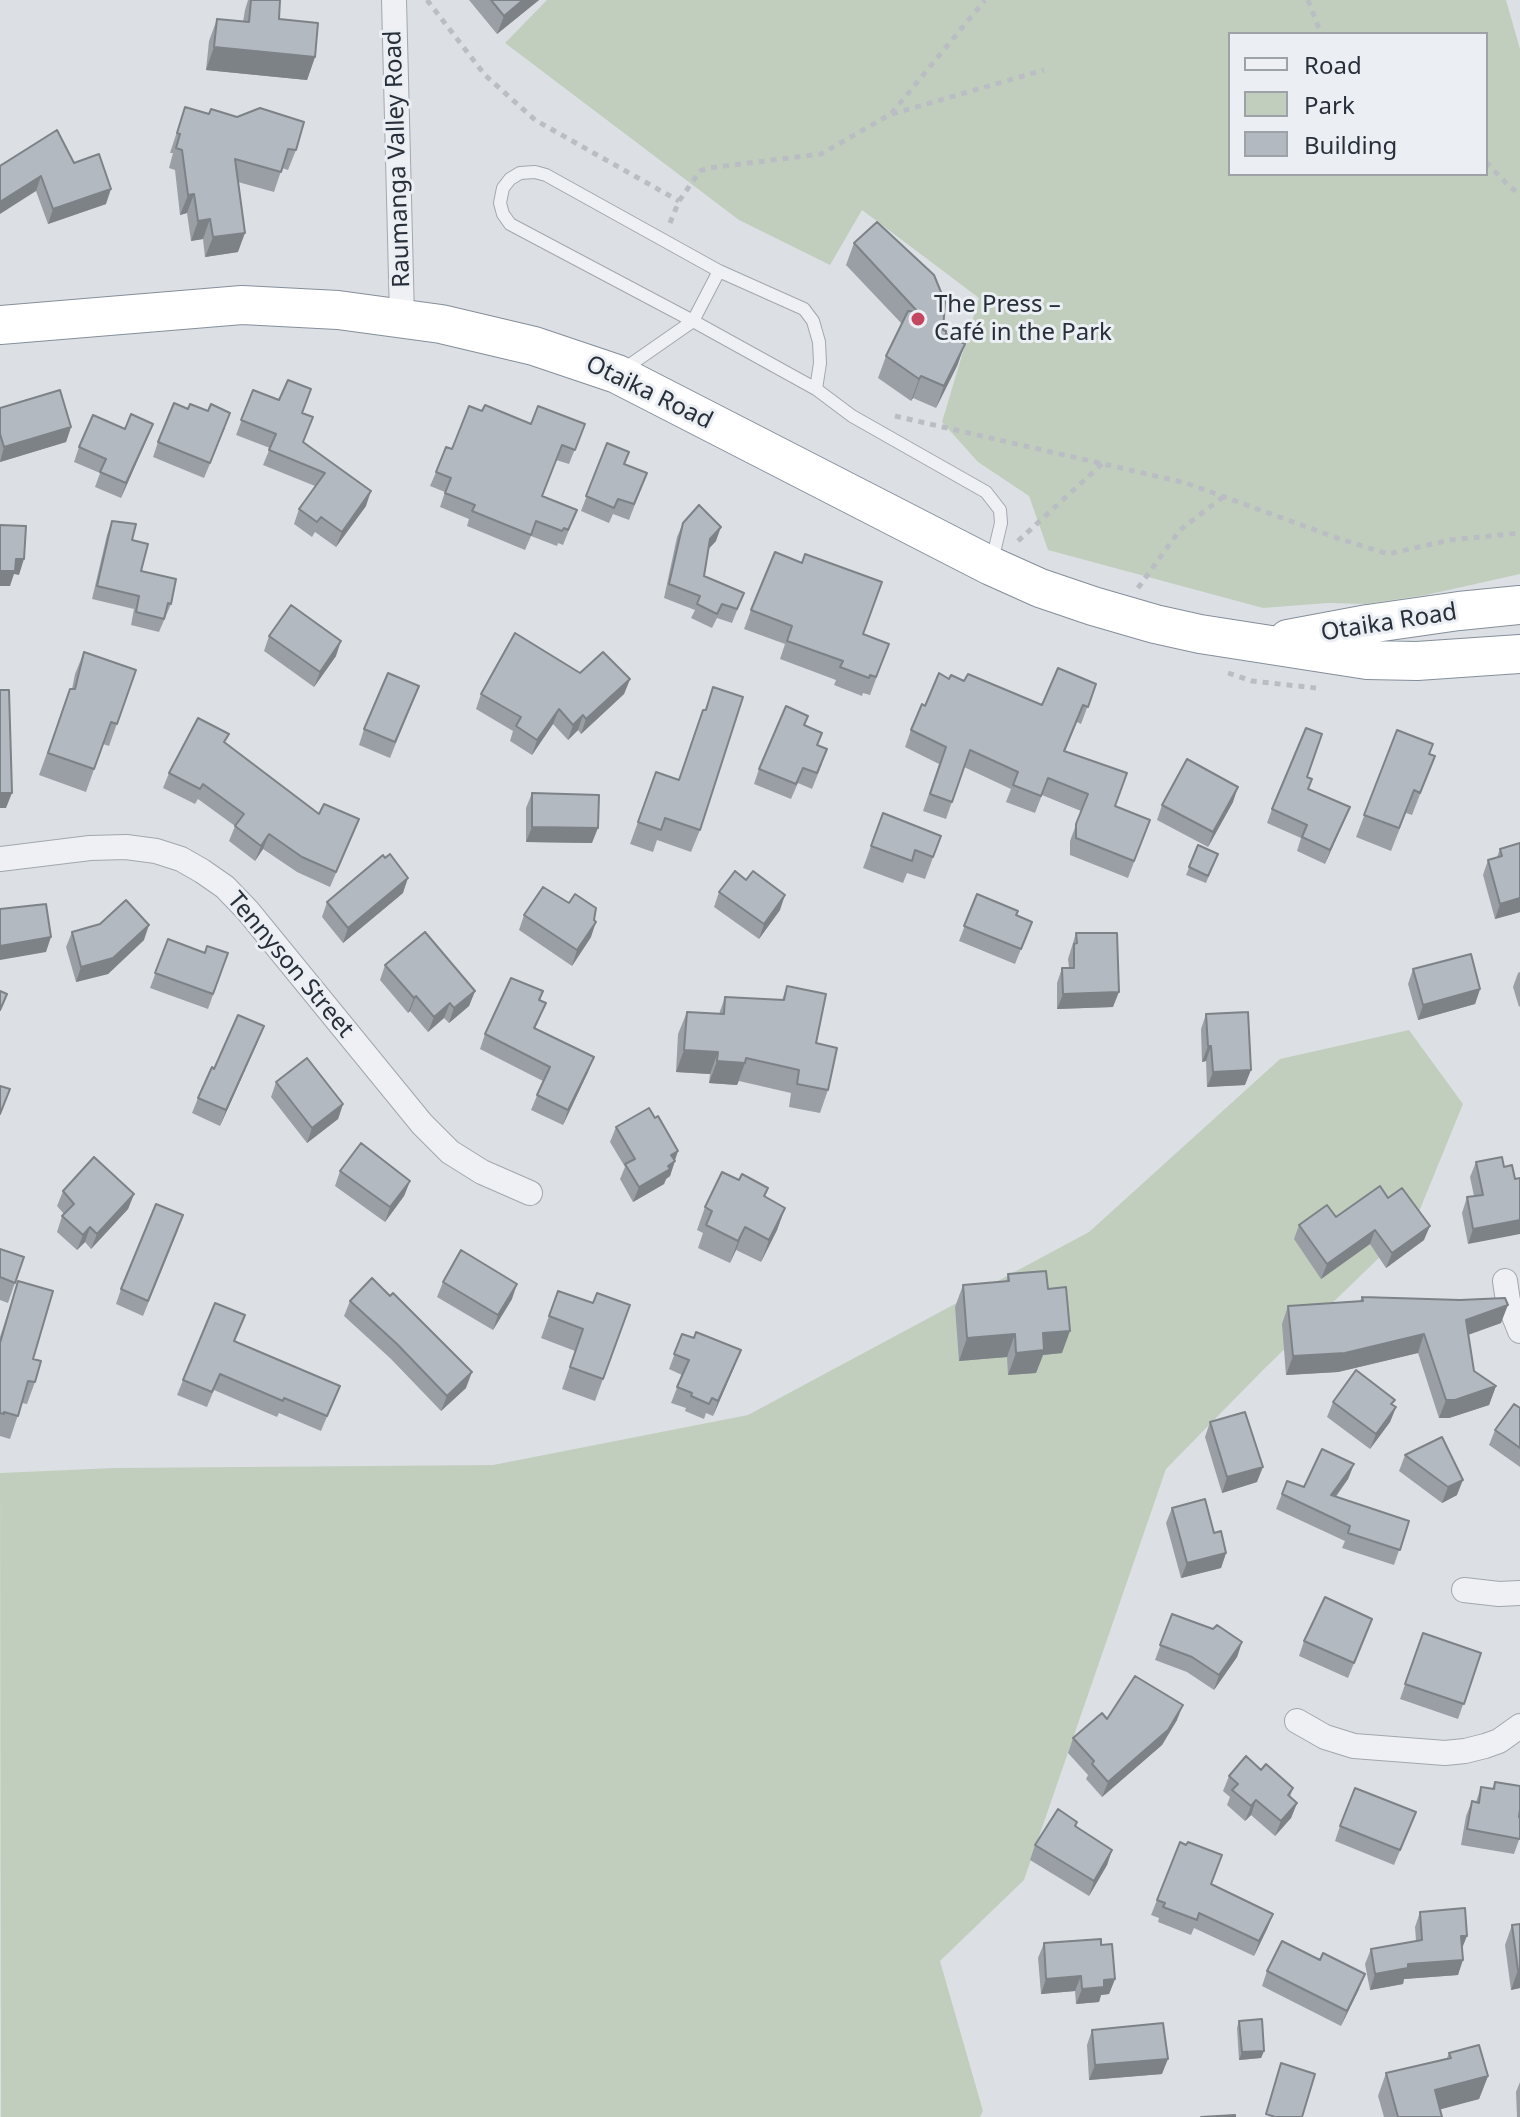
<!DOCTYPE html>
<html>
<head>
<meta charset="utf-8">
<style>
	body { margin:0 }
	#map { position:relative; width:1520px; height:2117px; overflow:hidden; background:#dce0e5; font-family:"Noto Sans",sans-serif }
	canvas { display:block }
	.legend { position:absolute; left:1228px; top:32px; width:260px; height:144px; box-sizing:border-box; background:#ebeff3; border:2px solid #9da2a9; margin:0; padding:10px 14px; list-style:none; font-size:24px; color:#272f3a }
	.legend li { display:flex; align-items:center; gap:16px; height:40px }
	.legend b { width:40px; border:2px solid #9da2a9 }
</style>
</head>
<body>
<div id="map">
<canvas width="1520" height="2117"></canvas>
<ul class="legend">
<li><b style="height:10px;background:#eef0f4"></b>Road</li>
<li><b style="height:22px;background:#c2cebd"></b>Park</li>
<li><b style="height:22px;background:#b3b9c1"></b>Building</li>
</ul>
</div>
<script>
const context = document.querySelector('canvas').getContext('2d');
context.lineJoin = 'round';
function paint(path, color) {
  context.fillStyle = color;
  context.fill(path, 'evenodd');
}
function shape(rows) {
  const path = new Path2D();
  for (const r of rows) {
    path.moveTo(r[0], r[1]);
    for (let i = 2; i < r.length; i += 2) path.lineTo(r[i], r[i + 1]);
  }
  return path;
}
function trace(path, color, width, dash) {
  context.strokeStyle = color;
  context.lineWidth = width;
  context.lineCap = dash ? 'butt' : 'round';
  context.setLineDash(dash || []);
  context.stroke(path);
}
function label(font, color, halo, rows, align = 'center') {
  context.font = font + ' "Noto Sans",sans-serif';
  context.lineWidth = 6;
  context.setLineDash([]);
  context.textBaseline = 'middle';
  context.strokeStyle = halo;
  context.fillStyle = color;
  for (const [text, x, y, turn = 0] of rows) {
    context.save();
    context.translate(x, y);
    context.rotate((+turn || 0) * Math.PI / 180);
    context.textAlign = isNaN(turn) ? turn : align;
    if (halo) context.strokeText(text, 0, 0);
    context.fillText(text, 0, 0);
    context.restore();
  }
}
paint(shape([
	[547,0,1506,0,1520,49,1520,574,1426,595,1366,604,1328,603,1263,608,1048,550,1029,496,978,462,942,422,979,298,862,210,830,265,739,220,505,43],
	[1230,34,1486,34,1486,174,1230,174],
	[1409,1030,1463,1104,1414,1224,1263,1370,1166,1469,1024,1880,940,1961,983,2111,980,2117,1,2117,0,1473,114,1468,493,1465,748,1415,1089,1232,1280,1059]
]), '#c2cebd');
const service = shape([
	[624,369,693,321,719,271],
	[816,389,820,363,819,342,813,321,804,309,719,271,546,175,535,172,520,173,510,179,503,188,500,203,503,214,510,224,693,321,816,389,852,416,986,492,1000,510,1001,523,992,561]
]);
const minor = shape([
	[394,0,402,317],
	[0,859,90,848,126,847,156,851,181,859,202,871,225,887,248,911,422,1124,450,1152,482,1172,530,1193],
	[1505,1281,1508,1301,1520,1331],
	[1464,1590,1499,1594,1520,1593],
	[1297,1721,1325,1737,1354,1746,1445,1753,1465,1751,1485,1746,1499,1741,1520,1726]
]);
const trunk = shape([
	[0,325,242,305,338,310,441,324,534,346,617,374,991,566,1040,588,1093,606,1155,624,1200,634,1367,660,1417,661,1520,654],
	[1288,639,1368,624,1459,611,1520,605]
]);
trace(service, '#a2a7ae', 14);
trace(minor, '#a2a7ae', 26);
trace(trunk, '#848e9a', 40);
trace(shape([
	[427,0,485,75,535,120,679,201],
	[1308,0,1321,34],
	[892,114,1044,70],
	[1486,162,1509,186,1520,194],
	[670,223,679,201,700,171,709,168,821,154,891,114,985,0],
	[895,416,1186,483,1337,538,1388,554,1450,540,1520,533],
	[1018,541,1103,463],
	[1138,588,1180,530,1223,497],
	[1228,673,1252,681,1316,688]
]), '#babec4', 5, [6, 6]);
trace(service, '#eef0f4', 12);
trace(minor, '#eef0f4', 24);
trace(trunk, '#fff', 38);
paint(shape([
	[248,0,280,0,279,19,315,57,307,80,206,70,209,41,217,19,243,22,245,10],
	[469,0,539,0,497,34],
	[185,107,296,150,288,170,282,168,274,192,238,182,238,252,205,257,203,239,191,241,187,213,180,215,175,170,169,168,173,153,170,153],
	[74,163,106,204,48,224,36,191,0,166],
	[854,243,943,330,946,334,965,344,957,366,936,408,913,398,911,401,878,378,886,356,902,324,846,265],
	[253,390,279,400,303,413,304,442,366,506,336,547,315,532,312,537,294,524,299,509,315,486,263,465,270,448,236,435],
	[0,408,71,427,66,442,0,462],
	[188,409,208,411,225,428,204,478,153,457,158,442],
	[482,411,531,424,585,424,569,464,556,460,542,496,577,510,563,545,558,543,557,546,531,536,525,550,467,526,469,519,440,507,445,492,430,486,436,472,452,449],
	[153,424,121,498,95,487,100,473,74,462,79,447,125,429],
	[607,443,624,464,647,473,629,520,613,514,609,523,581,511],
	[112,521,132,540,141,571,171,604,159,632,131,625,134,609,92,599,107,535],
	[683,523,716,541,708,549,704,576,744,593,732,623,717,618,712,628,691,618,695,610,664,598,677,537],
	[751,610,863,634,889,644,870,695,863,693,862,696,834,685,836,680,780,659,785,644,744,629],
	[269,636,336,656,314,687,264,651],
	[84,652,136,670,109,746,103,744,86,792,39,775,70,689,72,689,75,674],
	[580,673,630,679,624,694,581,734,578,730,568,740,553,724,532,755,510,741,513,731,476,709,481,694],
	[949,679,964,681,1042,705,1096,684,1081,724,1077,722,1065,751,1115,806,1150,820,1128,878,1070,855,1070,841,1081,811,1042,795,1035,813,1006,802,1011,789,964,767,946,819,923,811,939,764,905,747,911,730,925,706],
	[419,686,390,758,359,745,364,729],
	[713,687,700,830,691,852,657,840,653,852,630,844,656,772,679,780],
	[805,726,822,764,812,789,798,783,791,799,754,784,759,769],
	[1397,730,1429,754,1435,756,1412,815,1406,813,1391,851,1356,837],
	[225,743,319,814,353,834,330,887,297,872,263,849,255,861,229,841,235,826,198,799,195,804,163,788,169,773],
	[1307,777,1309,789,1350,807,1325,864,1297,851,1301,838,1267,823,1272,809],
	[532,793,592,843,526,842,526,808],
	[1233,802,1208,847,1157,820,1162,805],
	[883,813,941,836,925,879,907,873,903,883,863,868],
	[1520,843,1520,912,1495,919,1483,875,1488,860,1497,857,1500,849],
	[1198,845,1218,854,1206,883,1186,875],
	[746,880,780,910,759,939,714,907,719,892],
	[403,893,343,943,322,917,327,902],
	[977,894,1016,915,1032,922,1015,964,959,941],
	[524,915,591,937,572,966,519,930],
	[100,924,144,940,108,974,76,982,66,947,72,932],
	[1076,933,1113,1007,1057,1009,1057,983,1062,968,1069,968,1068,959],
	[168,939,205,953,228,953,208,1009,150,988],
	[385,965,475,991,469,1006,449,1023,444,1018,428,1032,410,1011,408,1013,380,980],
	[1413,969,1480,989,1475,1004,1418,1020,1408,984],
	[1520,972,1520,1006,1519,1007,1513,987,1518,973],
	[787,986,816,1043,828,1090,820,1113,789,1107,791,1093,739,1081,737,1085,709,1083,710,1074,676,1072,678,1034,687,1012,719,1014,725,997,782,1000],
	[543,991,540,1000,546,1003,535,1029,594,1057,588,1072,563,1125,531,1110,543,1081,480,1049,485,1034],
	[1206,1014,1245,1085,1207,1087,1206,1061,1202,1062,1201,1029],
	[258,1041,220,1126,192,1113,198,1098,214,1069],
	[276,1082,343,1104,338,1119,307,1143,271,1097],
	[616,1127,675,1161,670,1176,666,1179,664,1184,633,1202,620,1179,625,1167,610,1142],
	[1476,1162,1504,1167,1468,1244,1462,1213,1467,1197,1474,1196,1470,1177],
	[340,1171,410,1181,404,1196,385,1222,335,1186],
	[739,1180,768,1188,765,1197,785,1208,777,1230,761,1262,736,1250,730,1263,698,1248,703,1233,697,1230,705,1207],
	[63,1191,134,1194,128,1209,91,1249,85,1242,77,1250,57,1232,62,1216,64,1214,57,1206],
	[1388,1198,1424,1240,1386,1268,1370,1244,1321,1279,1294,1239,1299,1225,1336,1217],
	[178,1230,143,1316,116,1304,121,1289],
	[0,1249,24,1257,8,1303,0,1300],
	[1008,1274,1048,1289,1062,1353,1043,1355,1036,1373,1008,1375,1007,1357,959,1361,955,1307,963,1285,1006,1282],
	[18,1281,33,1359,35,1382,27,1404,22,1403,10,1439,0,1436,0,1337],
	[443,1282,512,1299,493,1330,437,1297],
	[558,1291,593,1303,630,1305,595,1401,562,1389,575,1351,541,1338],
	[1362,1297,1501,1323,1468,1335,1474,1371,1496,1386,1489,1405,1449,1418,1439,1418,1418,1353,1338,1372,1286,1375,1282,1324,1288,1306,1360,1301],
	[350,1301,466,1388,441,1411,391,1359,344,1316],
	[682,1334,735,1365,713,1416,706,1413,704,1419,685,1411,686,1408,671,1403,682,1375,669,1369],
	[235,1342,340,1386,321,1431,279,1413,277,1417,214,1390,207,1407,177,1395,183,1380],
	[1333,1402,1396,1407,1390,1422,1370,1449,1327,1417],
	[1520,1408,1520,1467,1489,1445,1495,1430],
	[1210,1422,1257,1482,1222,1493,1205,1437],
	[1405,1455,1457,1495,1442,1503,1399,1471],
	[1354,1464,1348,1479,1336,1497,1409,1521,1394,1565,1342,1548,1345,1541,1276,1509,1287,1481,1304,1487],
	[1172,1508,1214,1533,1226,1553,1221,1568,1181,1578,1166,1523],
	[1172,1614,1242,1642,1237,1657,1214,1690,1187,1672,1155,1660],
	[1372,1619,1348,1678,1299,1656,1304,1641],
	[1423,1633,1481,1653,1458,1719,1400,1699],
	[1107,1719,1177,1720,1162,1745,1102,1797,1086,1779,1088,1775,1068,1753,1073,1738],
	[1261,1770,1293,1788,1290,1797,1297,1803,1291,1818,1275,1836,1251,1815,1245,1821,1227,1805,1230,1797,1223,1791,1229,1776],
	[1495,1782,1519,1817,1520,1837,1514,1854,1461,1845,1466,1816,1472,1801,1476,1802,1481,1787,1492,1789],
	[1076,1826,1112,1850,1107,1865,1089,1896,1030,1860,1035,1845],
	[1340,1826,1410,1827,1394,1865,1335,1841],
	[1180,1842,1211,1884,1273,1914,1267,1929,1254,1956,1194,1928,1191,1935,1158,1922,1159,1918,1151,1915],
	[1420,1912,1462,1949,1458,1975,1404,1979,1403,1984,1370,1990,1365,1964,1371,1949,1416,1941,1415,1927],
	[1520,1924,1520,1988,1511,1990,1505,1945,1512,1925],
	[1044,1943,1101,1945,1115,1979,1109,1994,1101,1995,1099,2002,1076,2004,1075,1991,1041,1994,1038,1958],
	[1320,1960,1359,1989,1341,2026,1262,1986,1267,1971],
	[1239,2021,1264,2051,1261,2058,1239,2060,1237,2028],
	[1092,2030,1162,2074,1089,2080,1087,2045],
	[1449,2053,1488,2076,1479,2099,1440,2109,1442,2117,1384,2117,1378,2096,1386,2073,1447,2058],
	[1520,2082,1520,2117,1517,2117,1516,2092]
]), '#9a9fa6');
paint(shape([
	[523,0,539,0,497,34,504,16],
	[214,47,315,57,307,80,206,70],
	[41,176,36,191,0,214,0,202],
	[111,189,106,204,48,224,53,209],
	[194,194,187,213,180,215,188,195],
	[210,219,203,239,191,241,198,221],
	[245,233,238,252,205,257,213,237],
	[965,344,957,366,936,408,944,386],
	[921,376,913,398,911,401,919,379],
	[153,424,147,439,121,498,126,483],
	[71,427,66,442,0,462,4,447],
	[371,491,366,506,336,547,342,532],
	[721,527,716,541,705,553,710,539],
	[16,559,24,559,19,575,14,574,10,586,0,586,0,571],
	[341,641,336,656,314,687,320,672],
	[630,679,624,694,581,734,586,719],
	[559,709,553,724,532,755,537,740],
	[583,715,578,730,568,740,573,725],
	[1238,787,1233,802,1208,847,1213,832],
	[0,793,12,793,6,808,0,808],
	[1350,807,1344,821,1325,864,1330,850],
	[532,827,598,828,592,843,526,842],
	[269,834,263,849,255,861,261,846],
	[408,878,403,893,343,943,348,928],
	[785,895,780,910,759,939,764,924],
	[1520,898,1520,912,1495,919,1500,904],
	[596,922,591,937,572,966,577,950],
	[149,925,144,940,108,974,76,982,81,967],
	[51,937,46,952,0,960,0,946],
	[1480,989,1475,1004,1418,1020,1423,1005],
	[475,991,469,1006,449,1023,454,1008],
	[1119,992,1113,1007,1057,1009,1063,994],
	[416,996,410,1011,408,1013,414,998],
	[450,1003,444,1018,428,1032,434,1017],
	[264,1026,258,1041,220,1126,226,1110],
	[1208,1046,1211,1046,1206,1061,1202,1062],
	[684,1050,718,1052,710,1074,676,1072],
	[594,1057,588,1072,563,1125,568,1110],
	[717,1061,745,1063,737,1085,709,1083],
	[1251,1070,1245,1085,1207,1087,1213,1072],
	[343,1104,338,1119,307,1143,312,1128],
	[678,1151,670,1176,666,1179,664,1184,633,1202,639,1187,671,1155],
	[410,1181,404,1196,385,1222,390,1207],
	[134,1194,128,1209,91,1249,97,1234],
	[785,1208,777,1230,761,1262,769,1240],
	[1520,1220,1520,1234,1468,1244,1473,1229],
	[1430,1226,1424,1240,1386,1268,1392,1253],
	[90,1227,85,1242,77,1250,83,1235],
	[745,1227,736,1250,730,1263,738,1241],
	[1375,1230,1370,1244,1321,1279,1327,1264],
	[517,1284,512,1299,493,1330,498,1315],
	[1508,1305,1501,1323,1459,1338,1466,1320],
	[1070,1331,1062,1353,1043,1355,1036,1373,1008,1375,1016,1353,1043,1333],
	[1015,1334,1007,1357,959,1361,967,1338],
	[1424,1334,1418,1353,1338,1372,1286,1375,1293,1356],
	[741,1350,735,1365,713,1416,718,1401],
	[472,1372,466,1388,441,1411,447,1396],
	[1496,1386,1489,1405,1449,1418,1439,1418,1446,1400],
	[1396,1407,1390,1422,1370,1449,1376,1434],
	[1354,1464,1348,1479,1325,1510,1331,1495],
	[1263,1467,1257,1482,1222,1493,1227,1477],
	[1463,1480,1457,1495,1442,1503,1448,1487],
	[1226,1553,1221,1568,1181,1578,1187,1563],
	[1242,1642,1237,1657,1214,1690,1219,1675],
	[1183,1705,1177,1720,1162,1745,1102,1797,1108,1782],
	[1256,1800,1251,1815,1245,1821,1251,1806],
	[1297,1803,1291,1818,1275,1836,1281,1821],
	[1112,1850,1107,1865,1089,1896,1094,1881],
	[1273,1914,1267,1929,1254,1956,1259,1941],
	[1461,1936,1467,1936,1461,1951],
	[1463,1960,1458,1975,1404,1979,1403,1984,1370,1990,1375,1974,1408,1964],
	[1520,1969,1520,1988,1511,1990,1518,1970],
	[1365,1974,1359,1989,1341,2026,1347,2011],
	[1081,1976,1075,1991,1041,1994,1046,1979],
	[1115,1979,1109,1994,1101,1995,1099,2002,1076,2004,1082,1989,1104,1980],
	[1264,2051,1261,2058,1239,2060,1242,2052],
	[1168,2059,1162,2074,1089,2080,1095,2065],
	[1488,2076,1479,2099,1427,2113,1435,2090]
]), '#7d8287');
const building = shape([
	[251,0,280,0,279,19,318,23,315,57,214,47,217,19,249,22,251,0],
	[491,0,523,0,504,16,491,0],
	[185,107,209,114,211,109,237,117,260,108,304,122,296,150,288,149,281,172,235,159,245,233,213,237,210,219,198,221,194,194,188,195,182,150,176,148,180,134,177,133,185,107],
	[57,130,74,163,99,154,111,189,53,209,41,176,0,202,0,166,57,130],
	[877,222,934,275,945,302,943,330,946,331,946,334,965,344,944,386,921,376,919,379,886,356,908,311,918,312,854,243,877,222],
	[288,380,311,389,302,413,313,417,303,442,371,491,342,532,321,517,317,522,299,509,325,473,269,450,276,434,241,420,253,390,279,400,288,380],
	[60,390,71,427,4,447,0,434,0,408,60,390],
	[174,403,188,409,190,404,208,411,211,404,230,413,210,463,158,442,174,403],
	[485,405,531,424,538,406,585,424,575,450,562,445,542,496,577,510,568,530,564,528,562,531,536,521,531,535,472,511,475,505,445,493,451,478,436,472,446,447,452,449,469,406,482,411,485,405],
	[131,414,153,424,126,483,100,472,106,459,79,447,93,415,125,429,131,414],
	[607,443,629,452,624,464,647,473,634,504,618,499,614,508,586,496,607,443],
	[699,505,721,527,710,539,704,576,744,593,737,609,722,604,717,614,697,604,700,596,669,584,683,523,699,505],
	[112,521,136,524,132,540,148,544,141,571,176,579,171,604,168,603,164,619,136,612,139,596,97,586,112,521],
	[0,525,26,526,24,559,16,559,15,571,0,571,0,576,0,525],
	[775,552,802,563,805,554,882,582,863,634,889,644,876,677,870,675,869,678,840,667,843,661,787,641,792,626,751,610,775,552],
	[291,605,341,641,320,672,269,636,291,605],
	[515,633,580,673,603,652,630,679,586,719,583,715,573,725,559,709,537,740,516,726,521,717,481,694,515,633],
	[84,652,136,670,117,724,111,722,94,769,48,753,70,689,75,689,84,652],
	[1058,668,1096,684,1088,707,1083,705,1064,751,1127,773,1115,806,1150,820,1134,861,1076,838,1076,824,1088,794,1048,778,1041,796,1013,785,1018,772,970,750,952,802,930,794,946,747,911,730,922,704,925,706,939,673,949,679,951,675,964,681,968,674,1042,705,1058,668],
	[388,673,419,686,395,742,364,729,388,673],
	[713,687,743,697,700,830,665,818,661,830,638,822,656,772,679,780,703,710,706,710,713,687],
	[0,690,9,690,12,793,0,793,0,690],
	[786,706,808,716,804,725,822,733,817,745,827,749,817,773,803,768,796,784,759,769,786,706],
	[198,718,229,734,224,742,319,814,324,804,359,819,336,872,302,857,269,834,261,846,235,826,244,814,203,784,200,789,169,773,198,718],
	[1306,728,1322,734,1307,777,1312,779,1308,789,1350,807,1330,850,1302,837,1307,825,1272,809,1306,728],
	[1397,730,1433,744,1429,754,1435,756,1420,793,1414,790,1399,828,1364,815,1397,730],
	[1187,759,1238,787,1213,832,1162,805,1187,759],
	[532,793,599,795,598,828,532,827,532,793],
	[883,813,941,836,933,857,915,850,912,861,871,846,883,813],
	[1520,843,1520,898,1500,904,1488,860,1502,856,1500,849,1520,843],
	[1198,845,1218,854,1208,876,1189,867,1198,845],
	[390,854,408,878,348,928,327,902,383,855,385,858,390,854],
	[735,871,746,880,753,871,785,895,764,924,719,892,735,871],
	[543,887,569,903,575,894,596,908,594,920,596,922,577,950,524,915,543,887],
	[977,894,1018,911,1016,915,1032,922,1021,949,964,926,977,894],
	[126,900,149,925,113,958,81,967,72,932,100,924,126,900],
	[46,904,51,937,0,946,0,909,46,904],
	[425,932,475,991,454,1008,450,1003,434,1017,416,996,414,998,385,965,425,932],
	[1076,933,1117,933,1119,992,1063,994,1062,968,1074,968,1074,944,1077,943,1076,933],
	[168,939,205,953,207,946,228,953,213,994,155,973,168,939],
	[1471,954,1480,989,1423,1005,1413,969,1471,954],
	[511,978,543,991,539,1000,546,1003,534,1028,594,1057,568,1110,537,1095,550,1067,485,1034,511,978],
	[787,986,826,994,816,1043,837,1048,828,1090,797,1084,799,1070,746,1058,745,1063,717,1061,718,1052,684,1050,687,1012,724,1014,725,997,784,1000,787,986],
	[0,991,7,994,0,1010,0,991],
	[1248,1012,1251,1070,1213,1072,1211,1046,1208,1046,1206,1014,1248,1012],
	[238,1015,264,1026,226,1110,198,1098,212,1067,214,1069,238,1015],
	[307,1058,343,1104,312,1128,276,1082,307,1058],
	[0,1086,10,1089,0,1114,0,1086],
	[649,1108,655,1118,658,1116,678,1151,671,1155,675,1161,668,1166,670,1169,639,1187,625,1164,635,1159,616,1127,649,1108],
	[361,1143,410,1181,390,1207,340,1171,361,1143],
	[94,1157,134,1194,97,1234,90,1227,83,1235,62,1216,74,1204,63,1191,94,1157],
	[1502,1157,1504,1167,1512,1165,1515,1179,1520,1178,1520,1220,1473,1229,1467,1197,1483,1195,1476,1162,1502,1157],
	[722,1172,739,1180,742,1174,768,1188,764,1196,785,1208,769,1240,745,1227,738,1241,706,1225,712,1211,705,1207,722,1172],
	[1380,1186,1388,1198,1402,1188,1430,1226,1392,1253,1375,1230,1327,1264,1299,1225,1327,1205,1336,1217,1380,1186],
	[156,1204,183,1215,148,1301,121,1289,156,1204],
	[0,1249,24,1257,15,1283,0,1277,0,1249],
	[461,1250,517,1284,498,1315,443,1282,461,1250],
	[1046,1271,1048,1289,1066,1287,1070,1331,1043,1333,1044,1350,1016,1353,1015,1334,967,1338,963,1285,1009,1281,1008,1274,1046,1271],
	[372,1278,390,1296,393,1293,472,1372,447,1396,397,1344,350,1301,372,1278],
	[18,1281,53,1291,33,1359,41,1361,35,1382,28,1381,18,1416,4,1412,4,1414,0,1413,0,1343,18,1281],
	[558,1291,593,1303,597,1293,630,1305,603,1379,570,1367,583,1329,549,1316,558,1291],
	[1362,1297,1460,1300,1505,1298,1508,1305,1466,1320,1474,1371,1496,1386,1455,1400,1446,1400,1424,1334,1345,1353,1293,1356,1288,1306,1363,1301,1362,1297],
	[215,1303,245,1315,234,1341,340,1386,327,1416,284,1398,283,1401,220,1374,212,1392,183,1380,215,1303],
	[696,1332,741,1350,718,1401,712,1398,709,1404,691,1396,692,1393,677,1387,689,1360,674,1354,682,1334,694,1338,696,1332],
	[1356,1370,1395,1400,1391,1404,1396,1407,1376,1434,1333,1402,1356,1370],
	[1514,1404,1520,1408,1520,1448,1495,1430,1514,1404],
	[1245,1412,1263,1467,1227,1477,1210,1422,1245,1412],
	[1442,1437,1463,1480,1448,1487,1405,1455,1442,1437],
	[1322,1449,1354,1464,1331,1495,1409,1521,1400,1550,1348,1533,1350,1526,1282,1494,1287,1481,1304,1487,1322,1449],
	[1205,1499,1214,1533,1221,1531,1226,1553,1187,1563,1172,1508,1205,1499],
	[1325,1597,1372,1619,1354,1663,1304,1641,1325,1597],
	[1172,1614,1213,1629,1217,1625,1242,1642,1219,1675,1192,1657,1160,1645,1172,1614],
	[1423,1633,1481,1653,1464,1704,1405,1684,1423,1633],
	[1135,1676,1183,1705,1168,1730,1108,1782,1092,1764,1094,1761,1073,1738,1102,1713,1107,1719,1135,1676],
	[1246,1756,1261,1770,1266,1764,1293,1788,1288,1795,1297,1803,1281,1821,1256,1800,1251,1806,1232,1790,1238,1784,1229,1776,1246,1756],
	[1495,1782,1520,1786,1520,1809,1519,1817,1520,1817,1520,1839,1467,1829,1472,1801,1479,1803,1481,1787,1494,1789,1495,1782],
	[1355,1788,1416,1812,1400,1850,1340,1826,1355,1788],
	[1058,1809,1077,1822,1075,1826,1112,1850,1094,1881,1035,1845,1058,1809],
	[1180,1842,1186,1845,1188,1842,1222,1855,1211,1884,1273,1914,1259,1941,1199,1913,1197,1920,1163,1907,1165,1903,1157,1900,1180,1842],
	[1465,1908,1467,1936,1461,1936,1463,1960,1408,1964,1408,1968,1375,1974,1371,1949,1422,1940,1420,1912,1465,1908],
	[1520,1924,1520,1969,1518,1970,1512,1925,1520,1924],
	[1101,1939,1101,1945,1112,1944,1115,1979,1104,1980,1104,1987,1082,1989,1081,1976,1046,1979,1044,1943,1101,1939],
	[1282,1941,1320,1960,1323,1953,1365,1974,1347,2011,1267,1971,1282,1941],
	[1262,2019,1264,2051,1242,2052,1239,2021,1262,2019],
	[1163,2023,1168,2059,1095,2065,1092,2030,1163,2023],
	[1479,2045,1488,2076,1435,2090,1442,2117,1398,2117,1386,2073,1451,2058,1449,2053,1479,2045],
	[1281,2063,1315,2074,1302,2117,1275,2117,1266,2114,1281,2063],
	[1235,2115,1235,2117,1201,2117,1235,2115]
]);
paint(building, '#b3b9c1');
trace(building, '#7d8287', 2);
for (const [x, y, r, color] of [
	[918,319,8,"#c44760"]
]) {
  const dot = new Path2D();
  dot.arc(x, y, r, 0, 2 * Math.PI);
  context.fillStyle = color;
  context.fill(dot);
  trace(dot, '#ebeff3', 3);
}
label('24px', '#272f3a', '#ebeff3', [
	["Raumanga Valley Road",398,159,-92],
	["Otaika Road",649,393,26],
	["Otaika Road",1389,623,-9],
	["Tennyson Street",290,965,50]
]);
label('24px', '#272f3a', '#ebeff3', [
	["The Press –",934,305],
	["Café in the Park",934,333]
], 'left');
</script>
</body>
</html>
